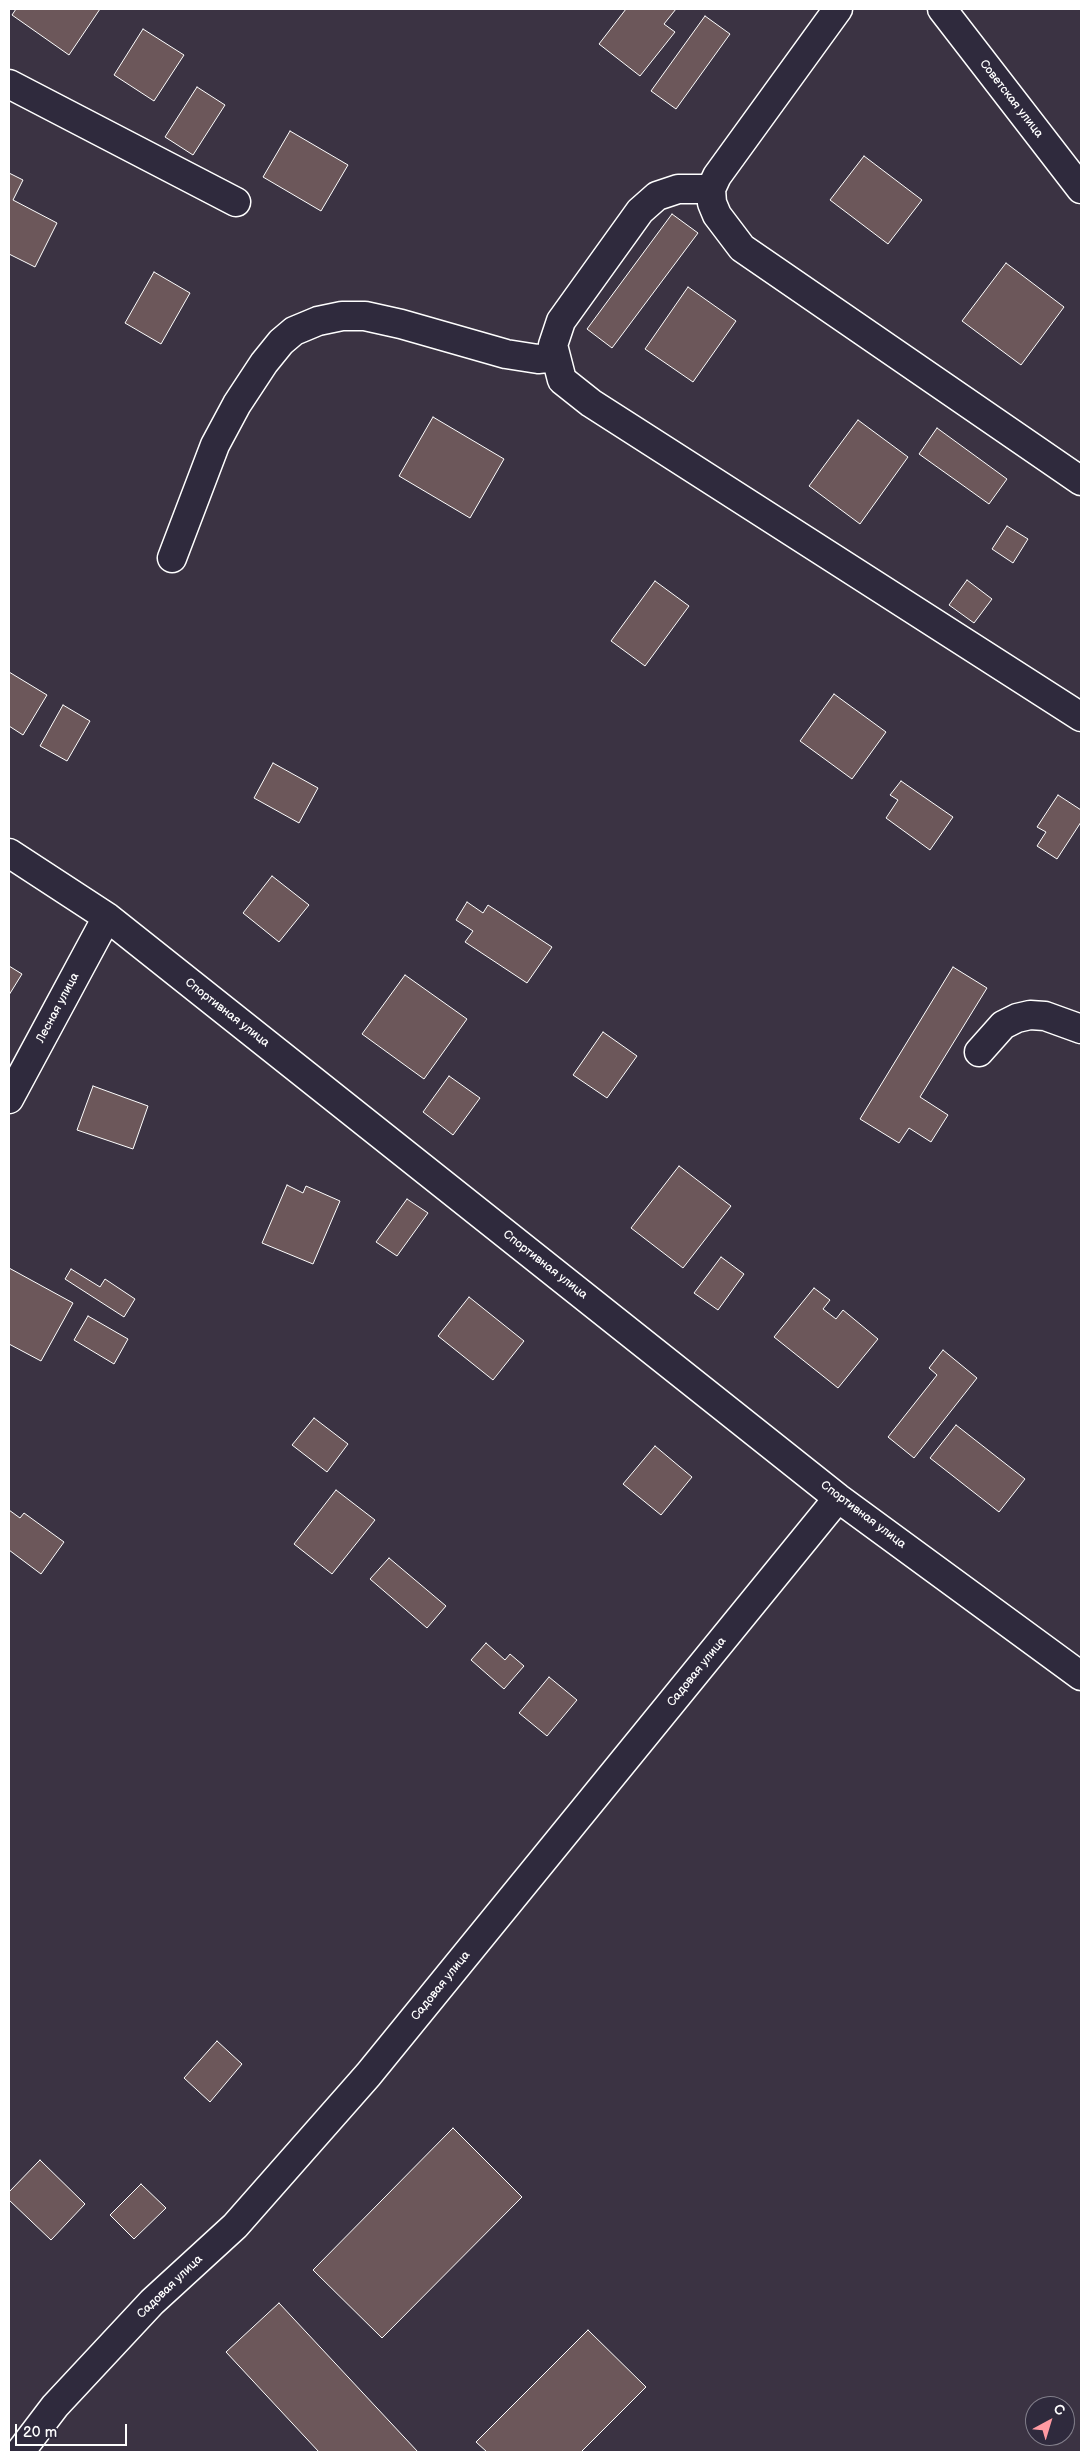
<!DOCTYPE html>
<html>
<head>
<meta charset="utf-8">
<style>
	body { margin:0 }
	#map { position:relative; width:1090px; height:2461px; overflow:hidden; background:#3b3343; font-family:"Balsamiq Sans",sans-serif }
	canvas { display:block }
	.frame { position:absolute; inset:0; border:10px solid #fff; pointer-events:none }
	.north { position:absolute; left:1025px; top:2396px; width:50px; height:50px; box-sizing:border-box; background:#2f2a3d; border:1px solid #827f8b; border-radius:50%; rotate:39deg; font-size:14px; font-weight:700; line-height:20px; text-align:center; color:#fff }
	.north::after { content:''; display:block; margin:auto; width:18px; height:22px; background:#ff9aa2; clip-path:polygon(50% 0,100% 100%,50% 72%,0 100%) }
	.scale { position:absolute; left:15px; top:2424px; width:112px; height:22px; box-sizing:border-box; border:2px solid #fff; border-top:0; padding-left:6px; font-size:15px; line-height:18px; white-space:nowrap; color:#fff; -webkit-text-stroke:4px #2f2a3d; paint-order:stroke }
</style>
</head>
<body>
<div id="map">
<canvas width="1090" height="2461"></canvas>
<div class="frame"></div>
<div class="north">С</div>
<div class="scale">20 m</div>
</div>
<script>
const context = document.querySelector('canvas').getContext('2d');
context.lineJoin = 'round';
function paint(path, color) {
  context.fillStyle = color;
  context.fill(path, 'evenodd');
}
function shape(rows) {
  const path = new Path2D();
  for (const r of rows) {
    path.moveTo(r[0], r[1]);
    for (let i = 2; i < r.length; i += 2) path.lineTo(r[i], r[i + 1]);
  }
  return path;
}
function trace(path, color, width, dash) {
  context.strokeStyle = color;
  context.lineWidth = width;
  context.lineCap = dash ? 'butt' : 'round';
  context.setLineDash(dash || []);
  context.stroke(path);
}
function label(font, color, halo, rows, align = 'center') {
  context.font = font + ' "Balsamiq Sans",sans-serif';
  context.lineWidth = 4.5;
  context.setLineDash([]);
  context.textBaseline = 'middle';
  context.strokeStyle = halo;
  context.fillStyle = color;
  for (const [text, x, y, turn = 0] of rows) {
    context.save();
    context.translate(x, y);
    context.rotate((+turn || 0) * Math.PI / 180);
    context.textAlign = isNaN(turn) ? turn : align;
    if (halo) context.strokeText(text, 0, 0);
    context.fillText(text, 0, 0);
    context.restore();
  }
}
const building = shape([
	[16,9,100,9,69,55,12,15,16,9],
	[626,9,676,9,664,24,675,32,640,76,599,44,626,9],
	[705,16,730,34,676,109,651,91,705,16],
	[143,29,184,55,154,101,114,75,143,29],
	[197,87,225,105,193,155,165,137,197,87],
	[290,131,348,165,321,211,263,177,290,131],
	[864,156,922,200,888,244,830,200,864,156],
	[9,173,23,180,13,200,57,223,35,267,9,254,9,173],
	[672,214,698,233,612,348,587,329,672,214],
	[1006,263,1064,307,1021,365,962,321,1006,263],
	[154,272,190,293,161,344,125,323,154,272],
	[688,287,736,321,693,382,645,349,688,287],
	[433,417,504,459,470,518,399,476,433,417],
	[858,420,908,457,860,524,809,486,858,420],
	[937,428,1007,479,989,504,919,454,937,428],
	[1007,526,1028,539,1013,563,992,549,1007,526],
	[967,580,992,599,974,623,949,605,967,580],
	[655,581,689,606,645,666,611,641,655,581],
	[9,672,47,695,23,735,9,726,9,672],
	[834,694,886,732,852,779,800,741,834,694],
	[63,705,90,721,67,761,40,746,63,705],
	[273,763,318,788,299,823,254,798,273,763],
	[901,781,953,817,930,850,886,818,898,800,890,795,901,781],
	[1058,795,1081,810,1081,822,1057,859,1037,846,1046,832,1037,827,1058,795],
	[272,876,309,905,279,942,243,913,272,876],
	[467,902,483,913,488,905,552,947,527,983,465,942,473,931,456,920,467,902],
	[9,966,22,974,9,995,9,966],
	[953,967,987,988,920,1097,948,1115,931,1142,909,1128,899,1143,860,1119,953,967],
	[405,975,467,1019,424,1079,362,1034,405,975],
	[603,1032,637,1056,607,1098,573,1075,603,1032],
	[449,1076,480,1098,453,1135,423,1112,449,1076],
	[93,1086,148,1106,133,1149,77,1130,93,1086],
	[679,1166,731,1206,683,1268,631,1228,679,1166],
	[287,1185,303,1193,306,1186,340,1201,313,1264,262,1243,287,1185],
	[407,1199,428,1213,397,1256,376,1242,407,1199],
	[721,1257,744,1274,718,1310,694,1293,721,1257],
	[9,1268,73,1303,41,1361,9,1344,9,1268],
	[71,1269,100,1287,105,1279,135,1299,124,1317,65,1279,71,1269],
	[814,1288,830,1300,823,1309,836,1319,843,1310,878,1339,838,1388,774,1337,814,1288],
	[469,1297,524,1341,493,1380,438,1336,469,1297],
	[88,1316,128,1339,114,1364,74,1340,88,1316],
	[943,1350,977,1378,914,1458,888,1437,937,1375,929,1368,943,1350],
	[314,1418,348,1444,327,1472,292,1445,314,1418],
	[956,1425,1025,1479,999,1512,930,1458,956,1425],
	[655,1446,692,1477,661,1515,623,1484,655,1446],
	[336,1490,375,1520,332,1574,294,1544,336,1490],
	[9,1510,20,1518,24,1513,64,1542,41,1574,9,1550,9,1510],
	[389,1558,446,1606,427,1628,370,1579,389,1558],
	[486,1643,505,1660,510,1654,524,1666,504,1689,471,1660,486,1643],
	[549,1677,577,1700,547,1736,519,1713,549,1677],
	[217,2041,242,2064,210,2102,184,2078,217,2041],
	[453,2128,522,2197,382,2338,313,2270,453,2128],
	[40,2160,85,2204,51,2240,9,2200,9,2192,40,2160],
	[141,2184,166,2208,134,2239,110,2215,141,2184],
	[279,2303,418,2452,319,2452,226,2352,279,2303],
	[588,2330,646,2387,581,2452,487,2452,476,2442,588,2330]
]);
paint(building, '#6c575a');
trace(building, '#fff', 1);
const minor = shape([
	[838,9,717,176,711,189,712,203,717,215,742,248,1081,481],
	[942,9,1081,189],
	[9,84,236,202],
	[711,189,678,189,657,196,640,211,561,321,553,345,562,380,591,403,1081,717],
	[172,558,215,445,237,404,264,363,281,342,294,331,318,321,342,316,365,316,401,324,506,354,538,359,555,357],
	[9,853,107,917,838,1498,1081,1676],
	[979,1052,1003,1025,1017,1018,1030,1015,1045,1016,1081,1029],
	[9,1099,107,917],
	[20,2452,55,2406,152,2302,235,2226,368,2075,838,1498]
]);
trace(minor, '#fff', 31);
trace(minor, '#2f2a3d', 28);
label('12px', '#fff', '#2f2a3d', [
	["Советская улица",1011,99,52],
	["Лесная улица",58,1008,-62],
	["Спортивная улица",227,1013,38],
	["Спортивная улица",545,1265,38],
	["Спортивная улица",863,1515,37],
	["Садовая улица",697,1672,-51],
	["Садовая улица",441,1986,-51],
	["Садовая улица",170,2287,-44]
]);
</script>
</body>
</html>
